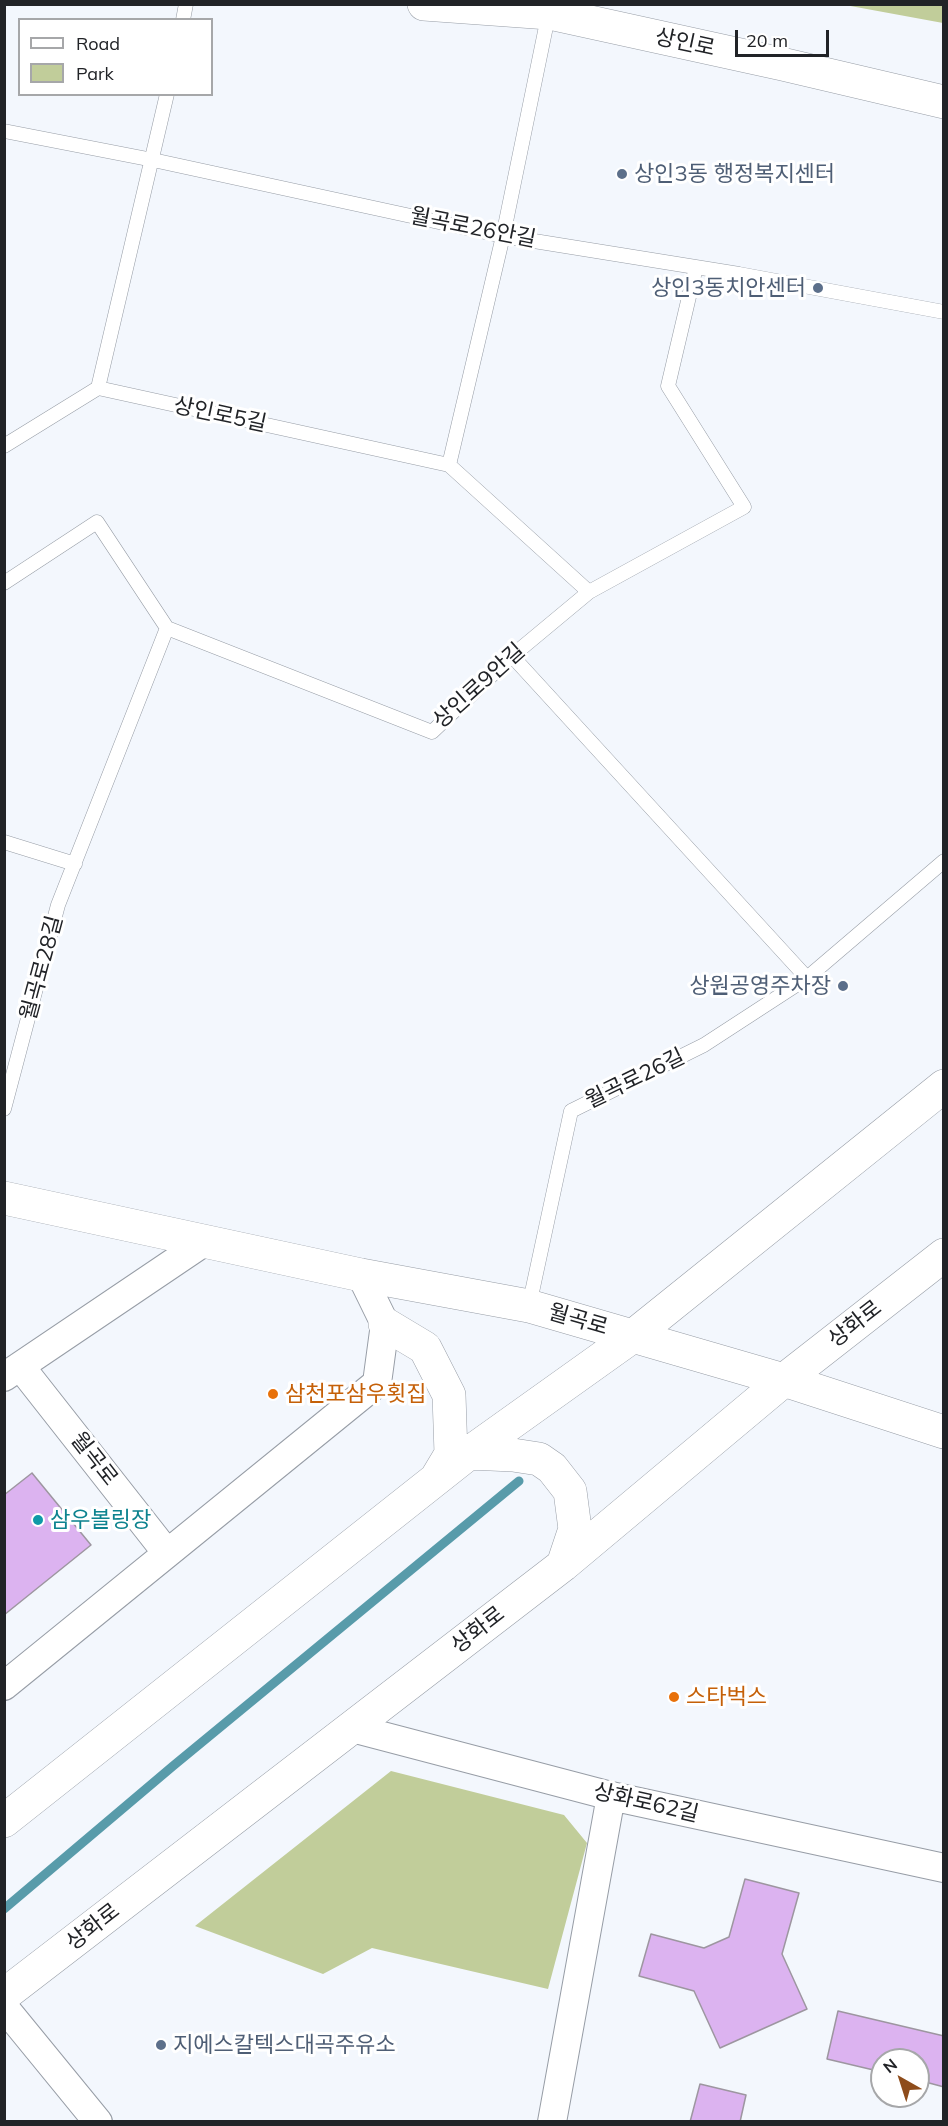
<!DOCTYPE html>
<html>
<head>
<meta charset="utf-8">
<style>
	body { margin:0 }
	#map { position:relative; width:948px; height:2126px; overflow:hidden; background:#f3f7fd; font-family:Mulish,sans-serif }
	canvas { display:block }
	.frame { position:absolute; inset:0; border:6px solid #212327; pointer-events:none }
	.legend { position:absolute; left:18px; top:18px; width:195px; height:78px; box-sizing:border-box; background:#fff; border:2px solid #a6a7a9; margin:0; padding:8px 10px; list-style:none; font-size:18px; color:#212327 }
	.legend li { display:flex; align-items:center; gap:12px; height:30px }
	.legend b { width:30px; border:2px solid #a6a7a9 }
	.north { position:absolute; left:870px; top:2048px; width:60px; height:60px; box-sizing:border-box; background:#fff; border:2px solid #a6a7a9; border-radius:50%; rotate:321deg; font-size:16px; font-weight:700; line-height:24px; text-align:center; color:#212327 }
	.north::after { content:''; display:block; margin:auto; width:21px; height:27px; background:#8e4c1b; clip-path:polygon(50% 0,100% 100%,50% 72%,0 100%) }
	.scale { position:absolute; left:735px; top:30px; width:94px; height:27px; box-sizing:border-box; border:3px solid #212327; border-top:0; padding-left:8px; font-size:18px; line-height:21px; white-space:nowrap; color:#212327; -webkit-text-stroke:4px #fff; paint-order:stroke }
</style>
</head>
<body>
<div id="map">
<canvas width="948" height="2126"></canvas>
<div class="frame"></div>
<ul class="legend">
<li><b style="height:8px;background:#fff"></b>Road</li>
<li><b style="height:16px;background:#c1cd9a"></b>Park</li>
</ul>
<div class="north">N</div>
<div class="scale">20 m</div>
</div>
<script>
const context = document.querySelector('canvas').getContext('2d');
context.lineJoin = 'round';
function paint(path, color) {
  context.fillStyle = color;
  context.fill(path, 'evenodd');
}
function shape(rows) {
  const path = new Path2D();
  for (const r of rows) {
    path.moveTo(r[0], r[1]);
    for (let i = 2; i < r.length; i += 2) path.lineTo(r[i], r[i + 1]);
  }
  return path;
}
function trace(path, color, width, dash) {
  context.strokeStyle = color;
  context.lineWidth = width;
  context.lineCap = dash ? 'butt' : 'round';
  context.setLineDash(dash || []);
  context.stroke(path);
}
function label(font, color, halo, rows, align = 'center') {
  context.font = font + ' Mulish,"Noto Sans KR",sans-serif';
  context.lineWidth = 6;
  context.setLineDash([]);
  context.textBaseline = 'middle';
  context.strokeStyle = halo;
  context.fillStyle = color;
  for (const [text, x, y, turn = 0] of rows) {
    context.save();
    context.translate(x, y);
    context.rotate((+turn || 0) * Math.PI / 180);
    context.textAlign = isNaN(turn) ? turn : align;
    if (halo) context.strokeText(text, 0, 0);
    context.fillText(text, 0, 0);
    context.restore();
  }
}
paint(shape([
	[845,5,943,5,943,23],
	[391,1771,564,1815,587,1843,548,1989,372,1948,323,1974,195,1926]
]), '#c1cd9a');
trace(shape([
	[4,1909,173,1766,519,1481]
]), '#589baa', 9);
const building = shape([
	[32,1473,91,1545,4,1615,4,1495,32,1473],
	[745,1879,799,1893,782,1954,807,2009,720,2048,694,1991,639,1976,651,1934,704,1948,729,1937,745,1879],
	[838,2011,944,2036,944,2087,918,2080,918,2060,882,2060,882,2072,827,2059,838,2011],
	[700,2084,746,2095,740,2122,690,2122,700,2084]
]);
paint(building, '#dcb3f0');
trace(building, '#9d96a0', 1.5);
const service = shape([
	[183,20,186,4],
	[4,131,153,160,503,236,739,274,944,312],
	[98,388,167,94],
	[4,446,98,388,449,465,503,236,549,12],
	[449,465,589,592],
	[4,583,97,522,167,628,432,732,512,656,589,592,744,507,668,386,696,267],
	[512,656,807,978],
	[4,842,75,864],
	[4,1109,58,905,167,628],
	[529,1306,571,1111,704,1045,807,978,944,861]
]);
const minor = shape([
	[20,1366,167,1553],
	[4,1377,204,1242],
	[4,1686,377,1383,385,1324,361,1275],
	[352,1728,611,1796,944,1868],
	[4,2007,98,2122],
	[552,2122,611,1796]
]);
const secondary = shape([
	[424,4,549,13,782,64,944,102],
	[4,1198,361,1275,529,1306,784,1380,944,1432],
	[385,1324,425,1348,449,1395,451,1454,436,1479],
	[469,1453,513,1455,539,1459,552,1468,570,1491,575,1529,563,1565],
	[4,1821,469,1453,633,1336,944,1086],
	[4,1995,563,1565,784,1380,944,1255]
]);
trace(service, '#979da6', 15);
trace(minor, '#979da6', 30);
trace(secondary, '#979da6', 34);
trace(service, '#fff', 14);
trace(minor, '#fff', 28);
trace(secondary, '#fff', 33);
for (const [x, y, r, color] of [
	[622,174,6,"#5c6f8a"],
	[818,288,6,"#5c6f8a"],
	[843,986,6,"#5c6f8a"],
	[273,1394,6,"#e8710a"],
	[38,1520,6,"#0f9aa8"],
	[674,1697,6,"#e8710a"],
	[161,2045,6,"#5c6f8a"]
]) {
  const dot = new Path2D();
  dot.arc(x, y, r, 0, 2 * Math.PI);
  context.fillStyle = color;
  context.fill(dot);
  trace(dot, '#fff', 2);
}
label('22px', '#212327', '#fff', [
	["상인로",685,43,12],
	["월곡로26안길",473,228,11],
	["상인로5길",220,415,12],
	["상인로9안길",479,686,-42],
	["월곡로28길",42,968,-75],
	["월곡로26길",635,1079,-26],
	["월곡로",578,1320,16],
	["상화로",855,1324,-38],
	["월곡로",94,1459,52],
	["상화로",478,1630,-38],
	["상화로62길",646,1803,13],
	["상화로",93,1927,-38]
]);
label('22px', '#4e5e75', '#fff', [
	["상인3동 행정복지센터",634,174],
	["상인3동치안센터",806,288,"right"],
	["상원공영주차장",831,986,"right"],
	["지에스칼텍스대곡주유소",173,2045]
], 'left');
label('22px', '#c56008', '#fff', [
	["삼천포삼우횟집",285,1394],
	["스타벅스",686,1697]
], 'left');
label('22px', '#0d838f', '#fff', [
	["삼우볼링장",50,1520]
], 'left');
</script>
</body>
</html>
